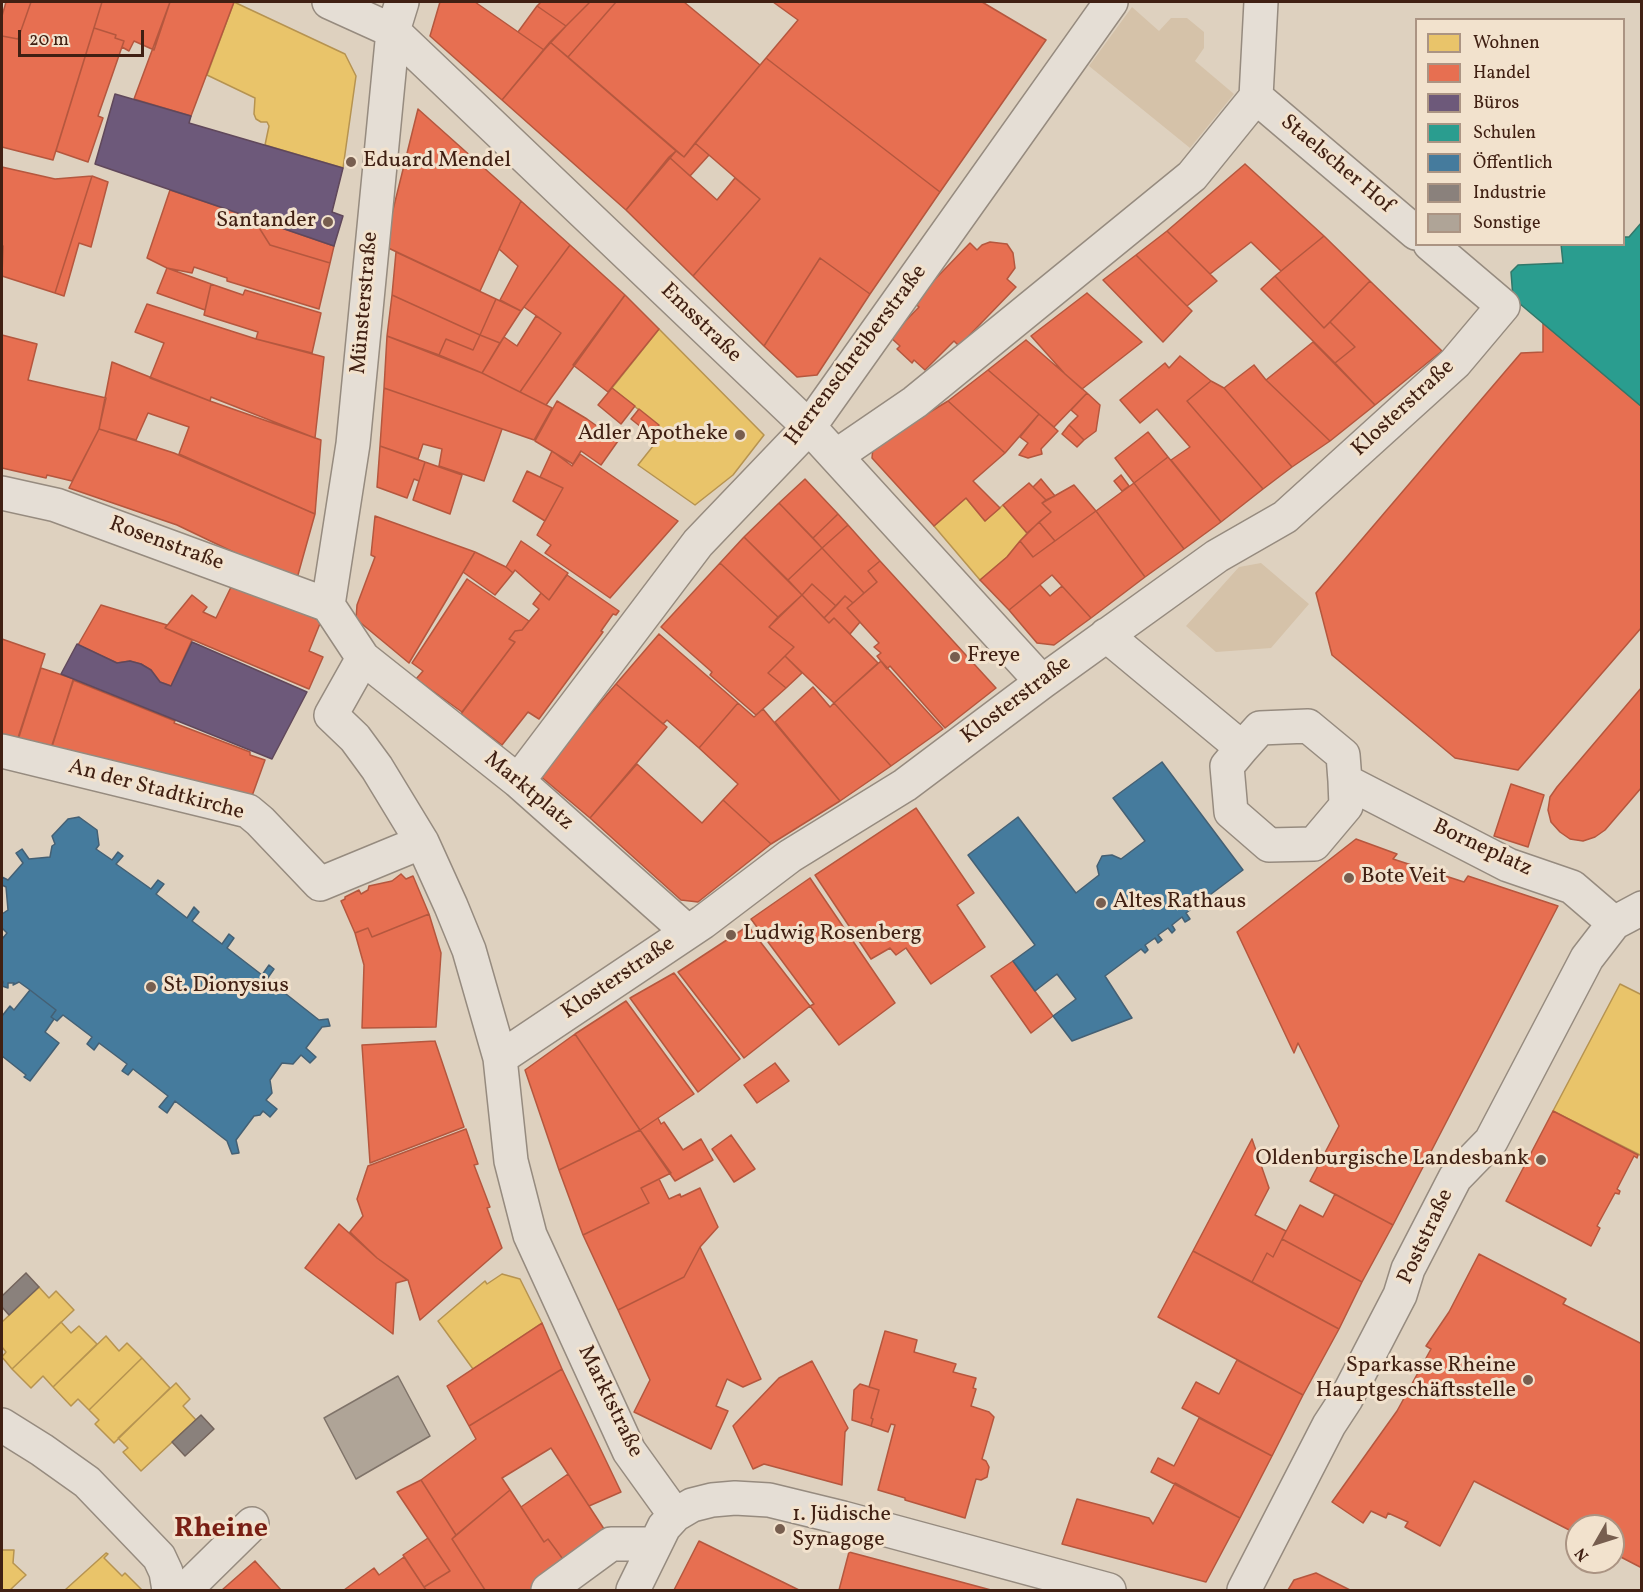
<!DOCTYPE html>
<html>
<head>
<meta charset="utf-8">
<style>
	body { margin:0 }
	#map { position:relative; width:1643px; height:1592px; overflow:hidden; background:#ded1bf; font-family:Vollkorn,serif }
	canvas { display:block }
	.frame { position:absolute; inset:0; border:3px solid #402013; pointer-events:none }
	.legend { position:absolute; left:1415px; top:18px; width:210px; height:228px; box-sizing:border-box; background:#f2e2cd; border:2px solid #ab9483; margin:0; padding:8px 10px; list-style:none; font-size:18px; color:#402013 }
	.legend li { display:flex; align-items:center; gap:12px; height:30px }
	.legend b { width:30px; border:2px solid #ab9483 }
	.north { position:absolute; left:1565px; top:1514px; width:60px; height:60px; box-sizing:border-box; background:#f2e2cd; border:2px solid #ab9483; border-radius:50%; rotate:231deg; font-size:16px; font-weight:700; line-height:24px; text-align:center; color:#402013 }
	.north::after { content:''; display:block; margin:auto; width:21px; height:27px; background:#775e4f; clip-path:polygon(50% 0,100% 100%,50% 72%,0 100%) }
	.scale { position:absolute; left:18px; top:30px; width:126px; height:27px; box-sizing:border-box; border:3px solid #402013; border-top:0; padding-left:8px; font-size:18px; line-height:21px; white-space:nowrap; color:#402013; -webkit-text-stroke:4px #f2e2cd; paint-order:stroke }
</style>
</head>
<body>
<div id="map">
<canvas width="1643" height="1592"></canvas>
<div class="frame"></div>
<ul class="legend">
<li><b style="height:16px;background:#e9c46a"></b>Wohnen</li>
<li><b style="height:16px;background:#e76f51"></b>Handel</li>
<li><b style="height:16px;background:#6d597a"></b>Büros</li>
<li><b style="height:16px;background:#2a9d8f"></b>Schulen</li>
<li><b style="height:16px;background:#457b9d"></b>Öffentlich</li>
<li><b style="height:16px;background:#8a817c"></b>Industrie</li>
<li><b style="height:16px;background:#afa497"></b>Sonstige</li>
</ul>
<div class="north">N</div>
<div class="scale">20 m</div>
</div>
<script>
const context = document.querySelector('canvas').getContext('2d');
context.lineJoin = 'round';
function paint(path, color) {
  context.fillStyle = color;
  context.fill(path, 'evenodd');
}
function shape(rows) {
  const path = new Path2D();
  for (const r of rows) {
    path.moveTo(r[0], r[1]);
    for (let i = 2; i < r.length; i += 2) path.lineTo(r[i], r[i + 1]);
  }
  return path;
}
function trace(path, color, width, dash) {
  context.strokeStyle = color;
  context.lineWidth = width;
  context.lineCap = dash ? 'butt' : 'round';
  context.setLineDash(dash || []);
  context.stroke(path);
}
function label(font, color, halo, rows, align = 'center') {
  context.font = font + ' Vollkorn,serif';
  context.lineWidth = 6;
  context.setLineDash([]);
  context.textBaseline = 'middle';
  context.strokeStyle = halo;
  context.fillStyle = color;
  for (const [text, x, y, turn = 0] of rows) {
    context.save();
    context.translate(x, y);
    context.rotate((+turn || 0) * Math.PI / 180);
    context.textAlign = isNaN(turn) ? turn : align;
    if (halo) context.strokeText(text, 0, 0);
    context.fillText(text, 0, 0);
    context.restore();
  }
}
paint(shape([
	[1132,7,1159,31,1171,18,1187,18,1204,32,1204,48,1195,61,1234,94,1190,148,1089,66],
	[1261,563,1309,604,1271,648,1216,652,1186,626,1239,567]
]), '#d5c2a9');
const homes = shape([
	[234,2,345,54,356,76,343,168,265,145,269,126,267,122,261,122,256,119,254,114,255,98,207,75,234,2],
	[659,329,764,435,733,475,695,505,638,465,665,431,612,388,659,329],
	[966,498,985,521,1003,505,1027,533,1007,557,980,580,934,526,966,498],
	[1620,984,1642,995,1642,1156,1553,1111,1620,984],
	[502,1274,520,1279,542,1323,473,1369,438,1321,485,1281,487,1284,502,1274],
	[39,1287,49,1298,56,1291,74,1310,12,1369,2,1357,6,1352,2,1347,2,1322,39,1287],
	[61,1322,71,1333,79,1326,97,1344,53,1387,43,1376,31,1388,12,1369,61,1322],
	[106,1336,119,1351,127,1343,142,1358,89,1410,78,1399,71,1406,53,1387,106,1336],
	[142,1358,170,1388,114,1443,95,1424,99,1420,89,1410,142,1358],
	[176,1383,190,1399,183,1406,196,1420,141,1471,123,1452,128,1448,118,1438,176,1383],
	[2,1550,14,1550,13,1563,26,1575,11,1589,13,1590,2,1590,2,1550],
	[106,1553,108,1554,104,1558,122,1576,125,1573,142,1590,65,1590,106,1553]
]);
paint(homes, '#e9c46a');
trace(homes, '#b69350', 1.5);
const shops = shape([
	[6,2,31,2,18,39,2,36,2,16,6,2],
	[31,2,102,2,53,160,2,147,2,36,18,39,31,2],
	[102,2,170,2,154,50,134,41,129,51,122,47,124,41,115,38,116,35,94,28,102,2],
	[170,2,234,2,191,116,134,99,170,2],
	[440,2,475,2,544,50,502,100,430,36,440,2],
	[541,2,590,2,566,26,537,6,541,2],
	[590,2,616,2,568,57,550,42,590,2],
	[616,2,684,2,760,65,684,157,568,57,616,2],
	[773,2,982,2,1046,40,940,192,766,58,798,20,773,2],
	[537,6,566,26,544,50,518,32,537,6],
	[94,28,116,35,115,38,124,41,98,116,103,118,88,162,56,151,94,28],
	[550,42,676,151,626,210,502,100,550,42],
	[766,58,940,192,870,294,820,258,764,346,693,276,760,199,695,143,766,58],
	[418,109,521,201,480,291,384,246,418,109],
	[695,143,709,155,690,176,669,157,676,151,684,157,695,143],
	[669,157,717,200,735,178,760,199,693,276,626,210,669,157],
	[1245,164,1324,236,1281,271,1251,242,1210,274,1167,231,1245,164],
	[2,167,55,179,92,176,55,293,2,276,3,246,2,245,2,167],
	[92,176,108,182,91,247,79,243,64,296,55,293,92,176],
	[170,190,253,218,270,245,330,263,319,309,227,281,227,278,194,267,192,273,167,268,147,258,170,190],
	[521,201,570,245,521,311,500,300,518,266,499,249,521,201],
	[253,218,334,246,330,263,270,245,253,218],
	[1167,231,1217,281,1187,306,1136,255,1167,231],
	[1324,236,1370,281,1324,328,1275,276,1324,236],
	[990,242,1007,244,1013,253,1015,268,1007,279,1016,287,959,346,954,341,925,370,914,360,912,363,897,349,900,346,890,337,919,307,913,302,970,243,977,250,982,245,990,242],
	[570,245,625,295,546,405,520,392,561,333,524,307,570,245],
	[396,252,496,299,480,335,392,295,396,252],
	[1136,255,1192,311,1163,342,1103,280,1136,255],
	[820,258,870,294,817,375,797,377,764,346,820,258],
	[167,268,211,284,205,310,157,293,167,268],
	[1275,276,1324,328,1330,322,1355,347,1335,363,1261,289,1275,276],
	[1370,281,1442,351,1375,405,1335,363,1355,347,1330,322,1370,281],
	[211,284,243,295,245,290,321,313,312,353,256,339,258,332,204,315,211,284],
	[1087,293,1142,342,1082,389,1065,374,1031,336,1087,293],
	[392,295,480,335,473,350,446,339,439,355,387,336,392,295],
	[625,295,659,329,608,392,573,365,625,295],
	[496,299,521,311,500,343,480,335,496,299],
	[147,304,256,339,324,357,315,438,211,397,210,401,150,378,164,343,135,332,147,304],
	[536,316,561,333,520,392,482,373,504,337,517,346,536,316],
	[1543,323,1642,407,1642,627,1518,770,1455,758,1332,655,1316,593,1521,353,1543,352,1543,323],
	[2,335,37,344,28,380,106,398,99,429,72,481,47,475,46,478,2,468,2,335],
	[480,335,500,343,482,373,439,355,446,339,473,350,480,335],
	[387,336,482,373,552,408,534,440,384,388,387,336],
	[1026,340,1087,393,1054,427,988,370,1026,340],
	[1313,342,1375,405,1330,441,1266,380,1313,342],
	[1180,356,1211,381,1187,401,1263,489,1221,522,1171,460,1190,447,1157,409,1140,423,1120,400,1165,363,1169,368,1180,356],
	[112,362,210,401,321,440,315,514,179,454,189,427,148,413,136,440,99,429,112,362],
	[1254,365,1266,380,1330,441,1292,467,1224,388,1254,365],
	[988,370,1039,414,1005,453,948,401,988,370],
	[1211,381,1224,388,1292,467,1263,489,1187,401,1211,381],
	[384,388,502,429,484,481,439,466,442,449,423,444,418,459,380,446,384,388],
	[612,388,635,406,621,424,598,405,612,388],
	[1087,393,1100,405,1096,431,1084,440,1069,425,1078,416,1071,410,1087,393],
	[557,401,587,419,618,441,601,465,581,451,573,464,535,441,557,401],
	[948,401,1005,453,973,481,1000,508,985,521,966,498,934,526,872,458,873,447,948,401],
	[639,409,659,425,651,435,631,419,639,409],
	[1039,414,1058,431,1041,449,1042,454,1028,458,1019,455,1028,443,1020,437,1039,414],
	[1069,425,1084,440,1077,447,1062,434,1069,425],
	[99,429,174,453,315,514,296,582,177,525,69,488,99,429],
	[1148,432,1168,457,1134,483,1115,458,1148,432],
	[380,446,425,462,419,481,414,479,407,498,377,487,380,446],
	[552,451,572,466,580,454,678,521,610,598,545,553,551,545,537,535,563,488,540,477,552,451],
	[1168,457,1221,522,1184,549,1134,483,1168,457],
	[425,462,462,475,450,514,413,500,425,462],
	[527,471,563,488,545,521,513,501,527,471],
	[1121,475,1129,486,1122,491,1114,481,1121,475],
	[805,479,838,514,813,538,779,503,805,479],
	[1041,479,1055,496,1046,500,1033,487,1041,479],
	[1029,483,1046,500,1042,503,1051,512,1027,533,1003,505,1029,483],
	[1134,483,1184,549,1145,577,1096,511,1134,483],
	[1074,485,1096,511,1055,541,1039,522,1051,512,1042,503,1074,485],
	[779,503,822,548,788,580,744,537,779,503],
	[1096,511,1145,577,1091,618,1052,575,1009,610,980,580,1007,557,1020,541,1033,557,1096,511],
	[838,514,848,525,822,548,813,538,838,514],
	[375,516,475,552,409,663,356,619,357,605,375,557,371,555,375,516],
	[1039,522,1055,541,1033,557,1020,541,1039,522],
	[848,525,880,561,868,571,877,582,864,593,822,548,848,525],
	[744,537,802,595,778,617,720,563,744,537],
	[521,541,568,573,549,600,515,570,513,573,506,567,521,541],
	[822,548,864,593,853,603,845,596,836,606,812,584,802,595,788,580,822,548],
	[475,552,506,567,513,573,495,595,463,572,475,552],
	[880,561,996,688,945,728,890,666,887,669,877,656,881,653,874,647,879,643,847,608,877,582,868,571,880,561],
	[720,563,778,617,769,627,794,647,768,673,786,688,756,715,710,675,712,672,661,627,720,563],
	[567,575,619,611,616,615,613,614,601,631,603,632,539,719,528,712,502,745,461,714,515,642,509,639,515,631,522,630,539,609,533,604,541,593,549,600,567,575],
	[467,579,529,621,522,630,515,631,509,639,515,642,462,712,416,679,423,671,412,663,467,579],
	[233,583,321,621,309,651,323,657,309,689,165,628,192,595,207,607,203,612,216,618,233,583],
	[812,584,836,606,824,618,802,595,812,584],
	[1040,585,1050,596,1062,586,1091,618,1054,645,1037,643,1009,610,1040,585],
	[802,595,829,623,834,618,878,663,834,703,785,656,794,647,769,627,802,595],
	[845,596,853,603,847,608,860,622,850,634,834,618,829,623,824,618,845,596],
	[101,605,167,625,165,628,192,640,171,686,160,682,151,670,141,664,130,661,117,663,78,645,101,605],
	[659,634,738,703,699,748,667,720,663,724,616,684,659,634],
	[2,639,45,654,16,744,2,739,2,639],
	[785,656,802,673,786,688,768,673,785,656],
	[881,661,943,729,891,766,834,703,881,661],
	[41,668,74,679,50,751,17,743,41,668],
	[73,680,175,721,174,723,250,752,250,755,265,760,252,796,51,750,73,680],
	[616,684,667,727,590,818,539,775,616,684],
	[813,687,830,707,834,703,891,766,840,801,775,722,813,687],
	[1642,687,1642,787,1605,830,1595,837,1583,841,1570,839,1560,832,1551,822,1548,810,1550,797,1557,787,1642,687],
	[738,703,754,717,763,709,840,801,771,844,723,800,738,784,699,748,738,703],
	[637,764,702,823,723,800,771,844,698,902,681,900,590,818,637,764],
	[1511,784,1544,795,1528,847,1494,836,1511,784],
	[916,808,974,893,957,905,985,947,931,984,906,948,896,955,890,948,871,959,815,875,916,808],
	[1356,839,1397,854,1393,859,1464,882,1468,876,1558,906,1393,1225,1310,1181,1339,1126,1298,1043,1294,1053,1237,932,1356,839],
	[401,874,406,879,413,876,429,914,372,937,368,928,355,933,341,901,345,899,345,897,359,890,361,894,368,890,369,886,392,881,401,874],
	[810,878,895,1003,839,1045,810,1006,814,1004,751,919,810,878],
	[429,914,441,953,436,1027,362,1028,364,965,355,933,368,928,372,937,429,914],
	[748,926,810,1006,744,1058,678,972,748,926],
	[1013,961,1053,1016,1031,1033,991,976,1013,961],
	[674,973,740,1059,698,1092,630,998,674,973],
	[626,1001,694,1094,640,1130,575,1034,626,1001],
	[575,1034,640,1130,559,1170,525,1070,575,1034],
	[435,1041,464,1127,370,1163,362,1045,435,1041],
	[775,1063,789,1081,757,1103,744,1085,775,1063],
	[1553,1111,1638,1155,1637,1158,1634,1156,1617,1189,1620,1191,1619,1194,1615,1193,1597,1226,1600,1228,1591,1246,1506,1201,1553,1111],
	[658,1118,661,1124,664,1122,683,1150,701,1139,713,1160,675,1181,640,1130,658,1118],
	[466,1129,478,1164,474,1165,490,1207,487,1208,502,1248,420,1320,408,1280,377,1258,350,1232,363,1216,357,1199,368,1166,466,1129],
	[640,1130,671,1173,641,1188,649,1203,583,1235,559,1170,640,1130],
	[731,1135,755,1169,734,1182,712,1149,731,1135],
	[1252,1139,1269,1188,1255,1215,1286,1231,1273,1257,1267,1253,1252,1282,1193,1251,1252,1139],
	[659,1179,669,1199,680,1194,681,1197,700,1188,718,1227,700,1247,684,1277,618,1310,583,1235,649,1203,641,1188,659,1179],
	[1335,1194,1393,1225,1362,1282,1282,1239,1300,1205,1323,1217,1335,1194],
	[339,1224,377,1258,407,1280,396,1283,393,1334,305,1268,339,1224],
	[1282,1239,1362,1282,1339,1329,1252,1282,1267,1253,1273,1257,1282,1239],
	[700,1247,761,1379,743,1387,727,1379,716,1406,728,1411,711,1449,634,1412,650,1380,618,1310,684,1277,700,1247],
	[1193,1251,1339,1329,1303,1395,1158,1317,1193,1251],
	[1479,1254,1566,1299,1563,1304,1642,1344,1642,1568,1613,1553,1613,1526,1577,1526,1577,1534,1474,1481,1440,1546,1405,1527,1408,1522,1388,1513,1386,1518,1371,1511,1363,1523,1332,1502,1397,1411,1431,1349,1426,1346,1449,1312,1479,1254],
	[542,1323,562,1369,469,1426,447,1386,542,1323],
	[885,1331,917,1340,914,1352,956,1364,953,1372,976,1378,973,1388,976,1389,971,1406,989,1412,994,1417,982,1459,986,1461,989,1467,987,1477,981,1480,976,1479,965,1518,905,1500,905,1498,878,1490,895,1425,891,1424,888,1432,871,1426,873,1419,871,1418,879,1390,869,1387,885,1331],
	[1237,1360,1303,1395,1272,1456,1182,1408,1196,1382,1219,1394,1237,1360],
	[812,1361,848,1428,845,1432,842,1485,764,1464,753,1469,733,1426,779,1378,812,1361],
	[562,1369,621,1492,589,1506,551,1448,502,1478,510,1490,456,1535,421,1480,476,1439,469,1426,562,1369],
	[860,1384,879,1390,871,1418,873,1419,871,1426,852,1420,854,1390,860,1384],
	[1199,1418,1272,1456,1240,1518,1151,1472,1158,1458,1174,1466,1199,1418],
	[568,1474,606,1532,568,1566,548,1539,544,1542,521,1507,568,1474],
	[421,1480,456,1535,452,1539,485,1590,426,1590,424,1587,450,1571,397,1492,421,1480],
	[1175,1483,1240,1518,1206,1582,1062,1544,1077,1499,1149,1518,1153,1524,1175,1483],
	[510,1490,544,1542,548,1539,568,1566,537,1590,485,1590,452,1539,510,1490],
	[428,1538,450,1571,424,1587,403,1555,428,1538],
	[699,1541,799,1590,674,1590,699,1541],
	[849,1552,991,1590,839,1590,849,1552],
	[404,1557,426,1590,344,1590,374,1568,379,1575,404,1557],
	[255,1561,281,1590,222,1590,255,1561],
	[1316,1573,1350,1590,1288,1590,1294,1580,1316,1573]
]);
paint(shops, '#e76f51');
trace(shops, '#b5573e', 1.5);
const offices = shape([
	[115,94,191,116,189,123,343,168,332,212,343,216,334,246,95,164,115,94],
	[192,642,307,692,272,759,61,674,77,644,117,663,130,661,141,664,151,670,160,682,171,686,192,642]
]);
paint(offices, '#6d597a');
trace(offices, '#60485b', 1.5);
const schools = shape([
	[1642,222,1642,407,1513,298,1511,272,1518,265,1563,263,1561,244,1624,244,1624,237,1629,237,1642,222]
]);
paint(schools, '#2a9d8f');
trace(schools, '#31786a', 1.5);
const public = shape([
	[1162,762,1243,870,1186,913,1190,919,1185,922,1182,917,1172,925,1175,930,1172,933,1168,928,1158,935,1162,940,1158,943,1155,938,1145,945,1148,950,1145,953,1141,949,1105,976,1132,1018,1072,1041,1053,1016,1076,999,1057,974,1035,991,1013,961,1035,945,968,855,1018,817,1076,893,1099,875,1097,866,1102,856,1112,855,1121,859,1145,841,1113,798,1162,762],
	[79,817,97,830,99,845,96,849,112,860,118,852,123,856,116,864,151,889,158,880,164,884,156,894,187,918,194,907,199,912,192,921,222,944,229,934,234,938,227,948,262,975,269,965,274,969,267,979,319,1020,328,1019,330,1026,322,1027,306,1048,316,1057,310,1063,301,1055,293,1064,282,1063,270,1080,272,1093,266,1100,277,1109,270,1117,263,1111,260,1115,254,1116,236,1140,239,1153,232,1154,227,1141,175,1101,167,1113,159,1107,168,1096,133,1069,128,1075,122,1071,127,1064,99,1043,94,1050,87,1044,92,1037,63,1015,57,1021,51,1017,56,1010,30,990,19,982,13,985,14,983,8,983,8,988,2,986,3,982,2,980,2,936,3,938,7,933,2,928,2,914,8,910,6,887,2,885,2,877,8,880,23,863,16,853,22,849,29,859,50,857,52,846,55,844,52,836,68,819,79,817],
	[30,990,56,1010,51,1017,54,1019,45,1032,59,1043,30,1081,24,1077,26,1075,2,1056,2,1016,10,1006,14,1010,30,990]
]);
paint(public, '#457b9d');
trace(public, '#446074', 1.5);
const industry = shape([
	[26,1273,39,1287,9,1315,2,1307,2,1296,26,1273],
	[201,1415,214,1429,185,1456,172,1442,201,1415]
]);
paint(industry, '#8a817c');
trace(industry, '#74645c', 1.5);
const building = shape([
	[398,1376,430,1436,356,1479,324,1418,398,1376]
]);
paint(building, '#afa497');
trace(building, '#7f7369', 1.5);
const minor = shape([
	[329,2,393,31,809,427,1042,682],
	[1256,97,1416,233],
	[836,456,915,402,1192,176,1256,97,1261,2],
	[2,493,56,505,328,605],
	[328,605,353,444,393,31,402,2],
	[328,605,363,658,518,781,688,932],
	[1106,635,1242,748,1260,728,1308,726,1343,755,1345,781,1508,865,1572,887,1614,923],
	[363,658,331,715,355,738,377,768,422,842,451,906,469,950,500,1058,511,1161,530,1235,629,1451,675,1515],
	[1242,748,1227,766,1231,812,1269,845,1314,844,1346,806,1345,781],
	[2,751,248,811,260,821,320,884,422,842],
	[518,781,698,543,809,427,1111,2],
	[500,1058,703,922,790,856,905,785,1042,682,1217,556,1285,517,1455,363,1503,306,1430,244],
	[2,1425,42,1450,87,1482,159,1557,166,1572,169,1590],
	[169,1588,189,1586,252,1524],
	[548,1590,611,1544,655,1544],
	[633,1590,664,1527,675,1515,692,1505,712,1500,735,1498,769,1500,843,1518,1109,1590],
	[1244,1590,1329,1425,1346,1399,1400,1295,1408,1269,1455,1178,1491,1141,1587,958,1614,923,1642,908]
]);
trace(minor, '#968b7f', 36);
trace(minor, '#e5ded5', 33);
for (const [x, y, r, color] of [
	[351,162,6,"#775e4f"],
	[328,222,6,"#775e4f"],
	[740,435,6,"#775e4f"],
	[955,657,6,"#775e4f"],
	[1349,878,6,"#775e4f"],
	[1101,903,6,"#775e4f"],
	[731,935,6,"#775e4f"],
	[151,987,6,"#775e4f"],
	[1541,1160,6,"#775e4f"],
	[1528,1380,6,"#775e4f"],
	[780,1529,6,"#775e4f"]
]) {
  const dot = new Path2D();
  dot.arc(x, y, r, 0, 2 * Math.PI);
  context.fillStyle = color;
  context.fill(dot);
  trace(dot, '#f2e2cd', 2);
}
label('22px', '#402013', '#f2e2cd', [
	["Eduard Mendel",363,162],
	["Santander",316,222,"right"],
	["Adler Apotheke",728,435,"right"],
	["Freye",967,657],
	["Bote Veit",1361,878],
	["Altes Rathaus",1113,903],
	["Ludwig Rosenberg",743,935],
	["St. Dionysius",163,987],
	["Oldenburgische Landesbank",1529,1160,"right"],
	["Sparkasse Rheine",1516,1367,"right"],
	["Hauptgeschäftsstelle",1516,1392,"right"],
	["1. Jüdische",792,1516],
	["Synagoge",792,1541]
], 'left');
label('22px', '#402013', '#f2e2cd', [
	["Staelscher Hof",1336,165,40],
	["Münsterstraße",366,303,-85],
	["Emsstraße",700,324,44],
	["Herrenschreiberstraße",857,356,-53],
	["Klosterstraße",1404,409,-43],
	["Rosenstraße",166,545,20],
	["Klosterstraße",1017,701,-37],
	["An der Stadtkirche",156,791,15],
	["Marktplatz",528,792,40],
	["Borneplatz",1482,849,25],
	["Klosterstraße",619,979,-34],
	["Poststraße",1427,1237,-65],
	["Marktstraße",609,1402,64]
]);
label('bold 28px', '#7a1f14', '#f2e2cd', [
	["Rheine",221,1531]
]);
</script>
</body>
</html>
